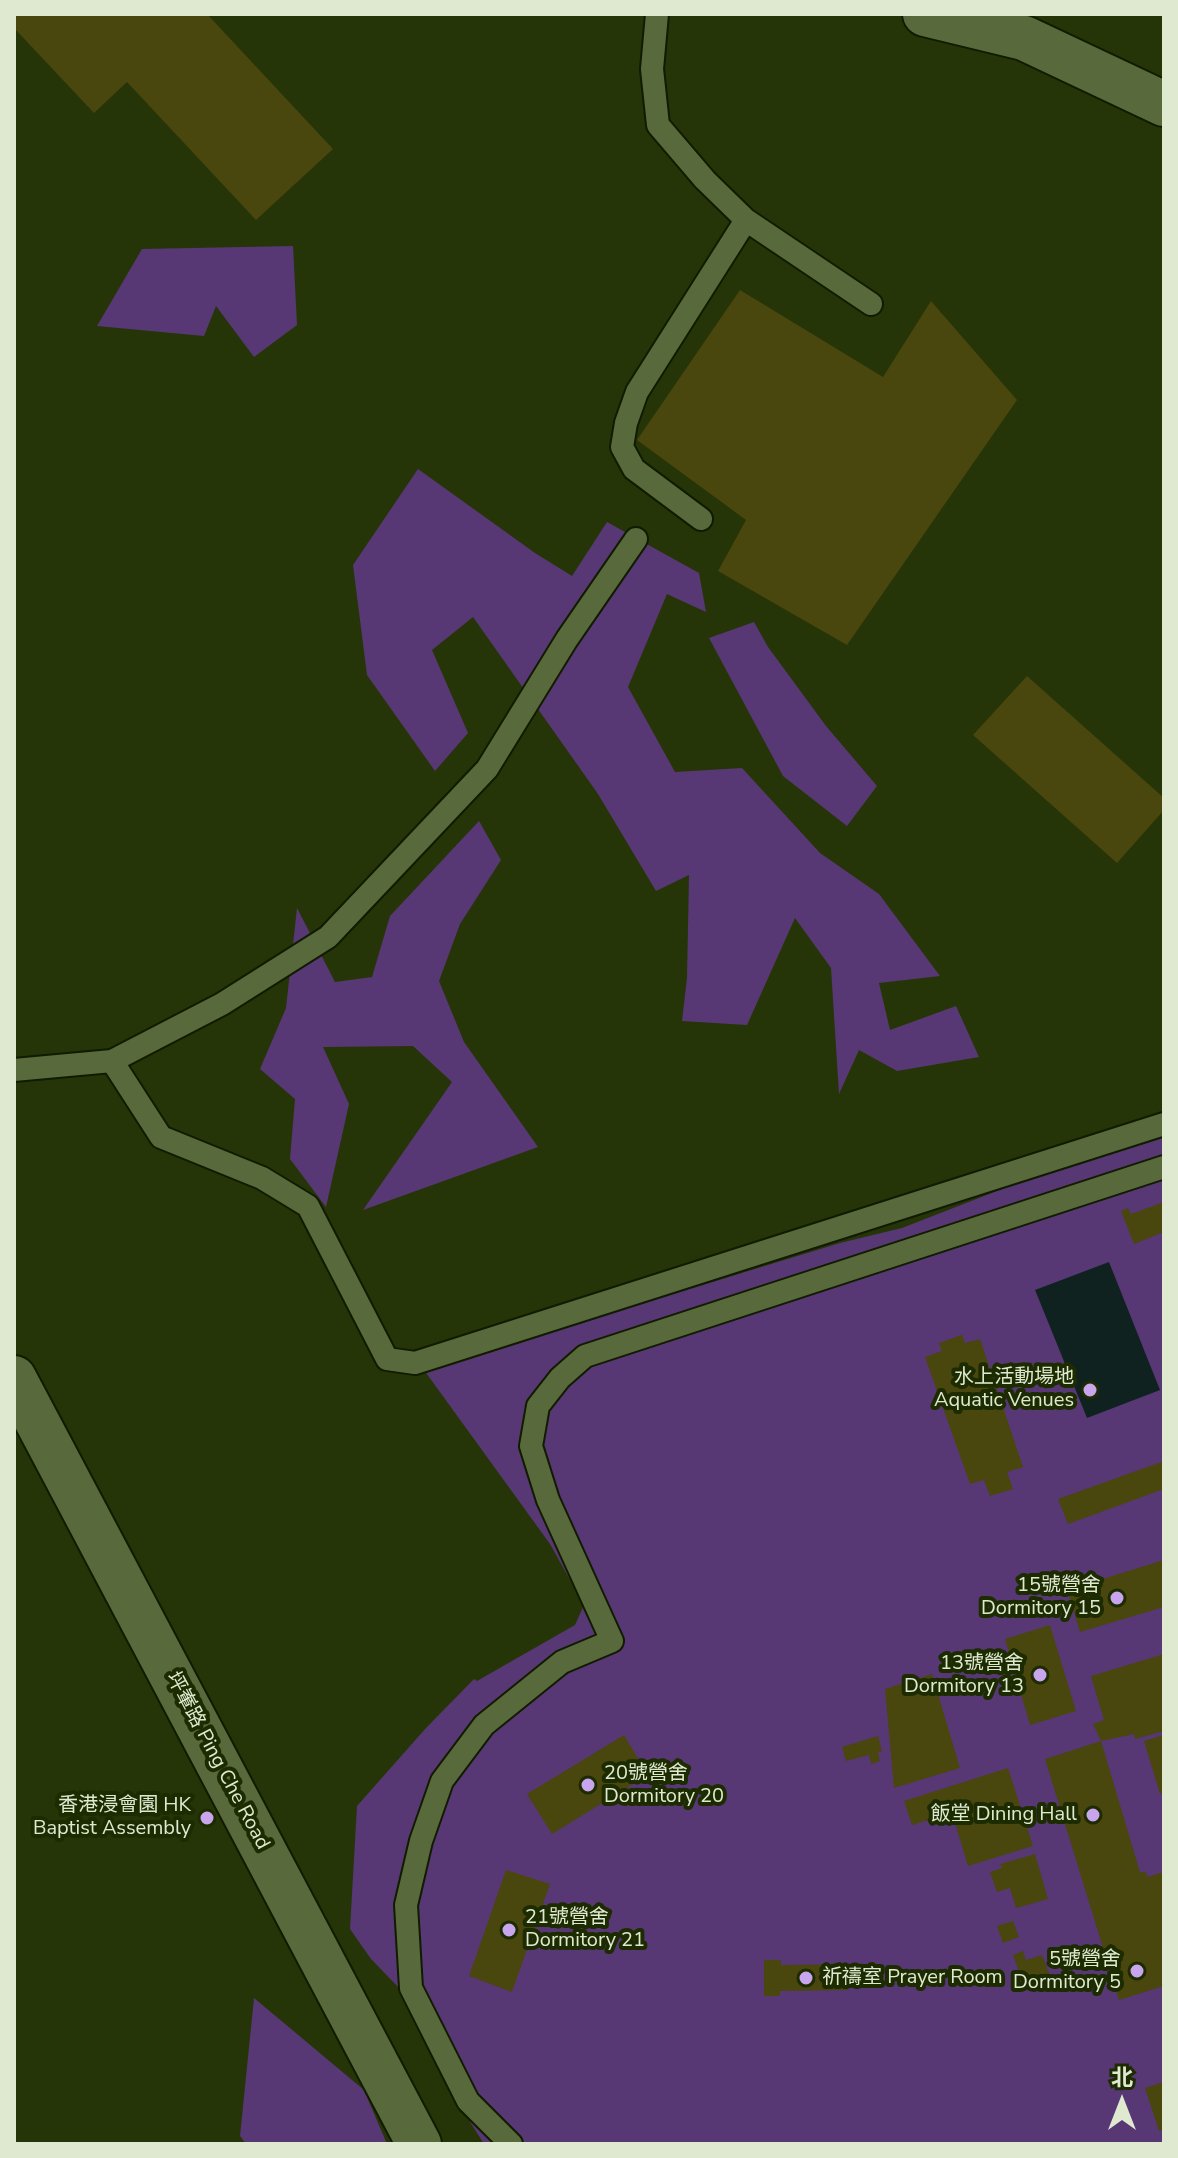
<!DOCTYPE html>
<html>
<head>
<meta charset="utf-8">
<style>
	body { margin:0 }
	#map { position:relative; width:1178px; height:2158px; overflow:hidden; background:#263507; font-family:"Nunito Sans","Noto Sans SC",sans-serif }
	canvas { display:block }
	.frame { position:absolute; inset:0; border:16px solid #dee9d0; pointer-events:none }
	.north { position:absolute; left:1082px; top:2062px; width:80px; height:80px; -webkit-text-stroke:6px #1d2b00; paint-order:stroke; rotate:0deg; font-size:22px; font-weight:700; line-height:32px; text-align:center; color:#dee9d0 }
	.north::after { content:''; display:block; margin:auto; width:28px; height:36px; background:#dee9d0; clip-path:polygon(50% 0,100% 100%,50% 72%,0 100%) }
</style>
</head>
<body>
<div id="map">
<canvas width="1178" height="2158"></canvas>
<div class="frame"></div>
<div class="north">北</div>
</div>
<script>
const context = document.querySelector('canvas').getContext('2d');
context.lineJoin = 'round';
function paint(path, color) {
  context.fillStyle = color;
  context.fill(path, 'evenodd');
}
function shape(rows) {
  const path = new Path2D();
  for (const r of rows) {
    path.moveTo(r[0], r[1]);
    for (let i = 2; i < r.length; i += 2) path.lineTo(r[i], r[i + 1]);
  }
  return path;
}
function trace(path, color, width, dash) {
  context.strokeStyle = color;
  context.lineWidth = width;
  context.lineCap = dash ? 'butt' : 'round';
  context.setLineDash(dash || []);
  context.stroke(path);
}
function label(font, color, halo, rows, align = 'center') {
  context.font = font + ' "Nunito Sans","Noto Sans SC",sans-serif';
  context.lineWidth = 8;
  context.setLineDash([]);
  context.textBaseline = 'middle';
  context.strokeStyle = halo;
  context.fillStyle = color;
  for (const [text, x, y, turn = 0] of rows) {
    context.save();
    context.translate(x, y);
    context.rotate((+turn || 0) * Math.PI / 180);
    context.textAlign = isNaN(turn) ? turn : align;
    if (halo) context.strokeText(text, 0, 0);
    context.fillText(text, 0, 0);
    context.restore();
  }
}
paint(shape([
	[293,246,297,325,254,357,216,306,204,336,97,326,142,249],
	[418,469,535,553,572,576,607,522,699,573,706,612,667,594,628,687,675,772,742,768,820,853,879,894,940,976,879,983,890,1030,956,1006,979,1057,897,1071,859,1050,839,1094,831,968,795,918,747,1025,682,1021,687,978,689,875,656,891,598,794,473,617,432,650,468,733,435,771,367,675,353,565],
	[754,622,768,647,826,726,877,786,847,826,783,776,709,638],
	[479,821,501,860,460,924,439,981,464,1042,538,1147,363,1210,452,1082,413,1046,323,1047,349,1104,326,1207,290,1159,295,1099,260,1069,286,1008,297,908,335,982,372,977,390,916],
	[1164,1133,1164,2144,484,2144,443,2079,436,2056,402,1991,371,1959,350,1929,357,1806,426,1728,474,1679,477,1681,575,1625,584,1605,550,1544,424,1370,840,1243,902,1228,1120,1143],
	[254,1998,364,2090,387,2144,246,2144,240,2136]
]), '#573874');
paint(shape([
	[1109,1262,1160,1390,1087,1418,1035,1290]
]), '#102220');
paint(shape([
	[14,14,207,14,333,149,256,220,127,82,94,113,14,28],
	[740,290,883,377,931,301,1017,400,847,645,718,571,746,520,637,440],
	[1027,676,1164,798,1164,810,1117,863,973,735],
	[1164,1202,1164,1232,1134,1244,1121,1211,1128,1208,1131,1214],
	[962,1335,965,1343,980,1339,1023,1467,1007,1472,1013,1489,990,1496,984,1480,970,1484,925,1357,942,1351,939,1343],
	[1164,1461,1164,1489,1068,1524,1058,1499],
	[1164,1560,1164,1607,1080,1632,1067,1590],
	[1050,1625,1076,1711,1030,1725,1005,1639],
	[1164,1654,1164,1731,1135,1739,1134,1734,1101,1741,1093,1724,1104,1720,1091,1676],
	[932,1674,960,1768,894,1788,885,1689],
	[624,1735,648,1775,552,1834,527,1794],
	[1164,1735,1164,1792,1160,1794,1144,1741],
	[878,1736,882,1751,878,1753,880,1761,871,1764,869,1755,846,1761,842,1747],
	[1101,1741,1140,1872,1146,1872,1147,1877,1164,1872,1164,1986,1119,2000,1045,1759],
	[1008,1768,1033,1846,968,1866,952,1813,912,1825,904,1801],
	[1035,1854,1048,1899,1016,1908,1010,1888,997,1892,990,1872,1002,1868,1000,1864],
	[506,1870,550,1884,512,1992,469,1976],
	[1013,1921,1019,1937,1003,1943,997,1926],
	[1023,1951,1026,1960,1042,1955,1051,1978,1025,1988,1013,1955],
	[764,1960,781,1960,781,1965,847,1964,848,1990,780,1991,780,1996,764,1996],
	[1164,2082,1164,2129,1159,2131,1145,2088]
]), '#49460e');
const service = shape([
	[657,14,652,69,658,125,705,180,746,220,871,304],
	[701,519,634,469,622,447,626,423,637,392,746,220],
	[112,1061,161,1137,262,1178,308,1206,387,1359,415,1363,1164,1124],
	[14,1070,112,1061,222,1004,328,937,487,769,567,639,636,539],
	[511,2144,468,2101,411,1988,406,1905,421,1841,442,1781,484,1725,562,1662,612,1641,548,1500,531,1446,538,1406,560,1378,585,1356,1164,1167]
]);
const minor = shape([
	[925,14,1024,38,1164,104]
]);
const tertiary = shape([
	[14,1378,419,2144]
]);
trace(service, '#111b00', 26);
trace(minor, '#111b00', 48);
trace(tertiary, '#111b00', 48);
trace(service, '#58693c', 22);
trace(minor, '#58693c', 44);
trace(tertiary, '#58693c', 44);
for (const [x, y, r, color] of [
	[1090,1390,8,"#c9a5ee"],
	[1117,1598,8,"#c9a5ee"],
	[1040,1675,8,"#c9a5ee"],
	[588,1785,8,"#c9a5ee"],
	[1093,1815,8,"#c9a5ee"],
	[207,1818,8,"#c9a5ee"],
	[509,1930,8,"#c9a5ee"],
	[1137,1971,8,"#c9a5ee"],
	[806,1978,8,"#c9a5ee"]
]) {
  const dot = new Path2D();
  dot.arc(x, y, r, 0, 2 * Math.PI);
  context.fillStyle = color;
  context.fill(dot);
  trace(dot, '#1d2b00', 3);
}
label('20px', '#dee9d0', '#1d2b00', [
	["水上活動場地",1074,1378],
	["Aquatic Venues",1074,1401],
	["15號營舍",1101,1586],
	["Dormitory 15",1101,1609],
	["13號營舍",1024,1664],
	["Dormitory 13",1024,1687],
	["20號營舍",604,1774,"left"],
	["Dormitory 20",604,1797,"left"],
	["香港浸會園 HK",191,1806],
	["Baptist Assembly",191,1829],
	["飯堂 Dining Hall",1077,1815],
	["21號營舍",525,1918,"left"],
	["Dormitory 21",525,1941,"left"],
	["5號營舍",1121,1960],
	["Dormitory 5",1121,1983],
	["祈禱室 Prayer Room",822,1978,"left"]
], 'right');
label('20px', '#dee9d0', '#1d2b00', [
	["坪輋路 Ping Che Road",217,1761,62]
]);
</script>
</body>
</html>
